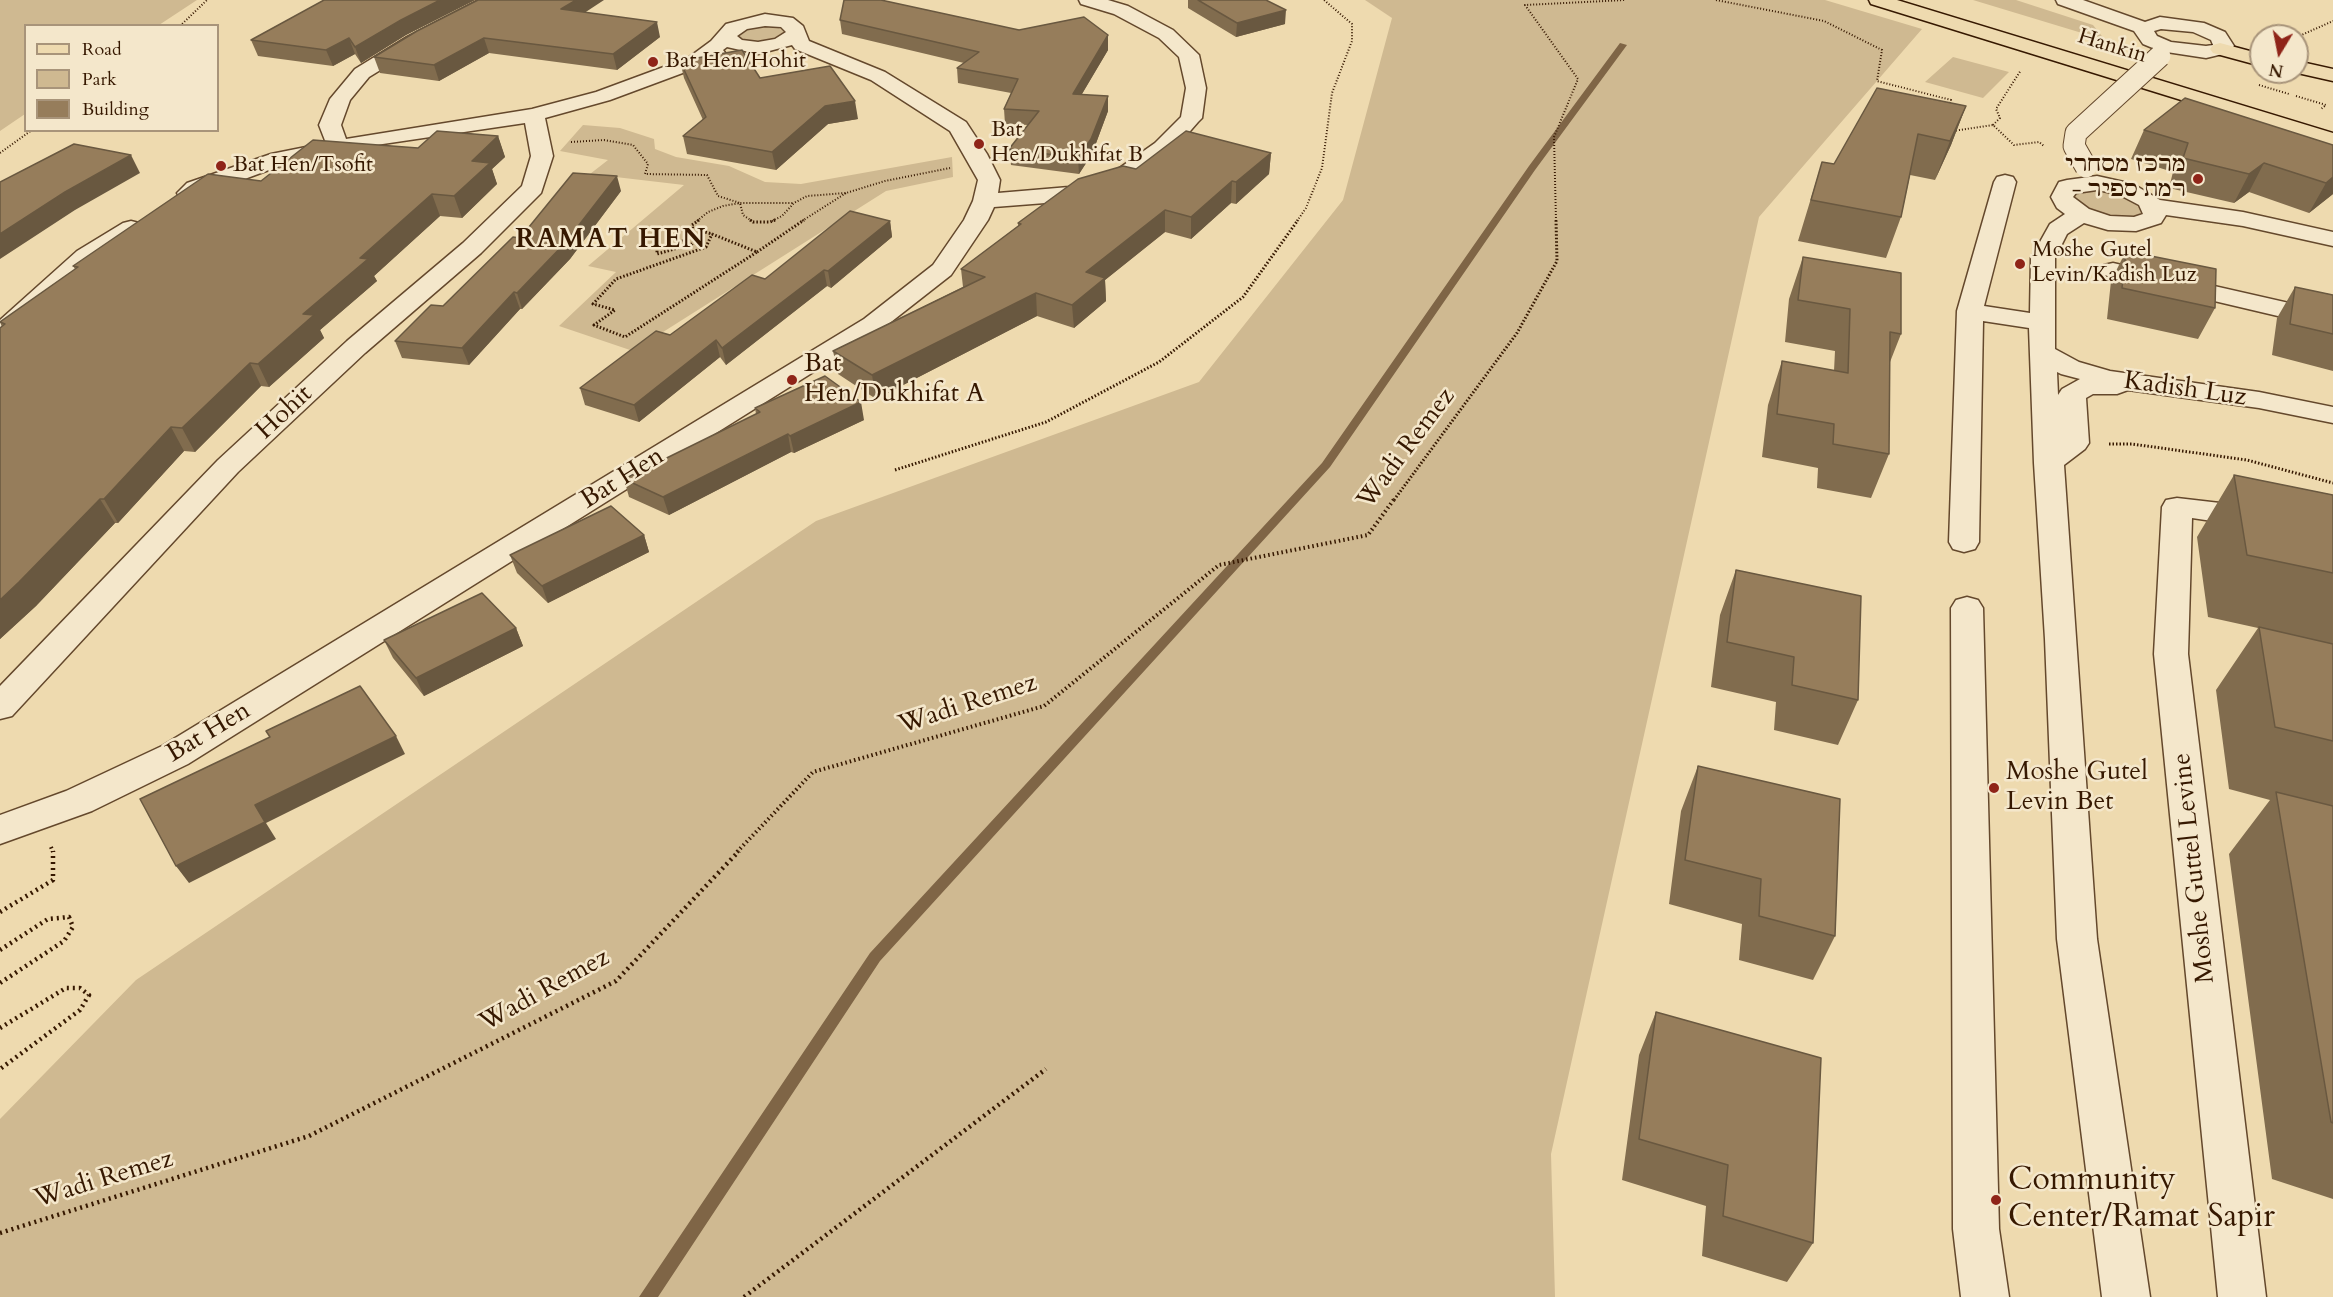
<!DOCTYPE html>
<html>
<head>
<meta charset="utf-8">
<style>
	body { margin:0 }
	#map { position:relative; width:2333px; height:1297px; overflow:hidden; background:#eedaaf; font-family:Cardo,serif }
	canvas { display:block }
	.legend { position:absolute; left:24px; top:24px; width:195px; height:108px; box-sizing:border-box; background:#f4e7cb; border:2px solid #a8947a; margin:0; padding:8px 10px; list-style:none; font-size:18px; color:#361800 }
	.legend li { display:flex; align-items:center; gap:12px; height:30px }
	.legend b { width:30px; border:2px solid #a8947a }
	.north { position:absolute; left:2249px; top:24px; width:60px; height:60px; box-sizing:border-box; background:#f4e7cb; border:2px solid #a8947a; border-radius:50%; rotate:190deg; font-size:16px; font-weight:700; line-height:24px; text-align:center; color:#361800 }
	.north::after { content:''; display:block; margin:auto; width:21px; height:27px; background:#8f2418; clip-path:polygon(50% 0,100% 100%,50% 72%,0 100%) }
</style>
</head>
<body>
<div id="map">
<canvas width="2333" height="1297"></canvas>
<ul class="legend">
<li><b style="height:8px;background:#eedaaf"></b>Road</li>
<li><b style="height:16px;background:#cfb991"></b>Park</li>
<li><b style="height:16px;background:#967d5b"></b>Building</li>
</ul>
<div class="north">N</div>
</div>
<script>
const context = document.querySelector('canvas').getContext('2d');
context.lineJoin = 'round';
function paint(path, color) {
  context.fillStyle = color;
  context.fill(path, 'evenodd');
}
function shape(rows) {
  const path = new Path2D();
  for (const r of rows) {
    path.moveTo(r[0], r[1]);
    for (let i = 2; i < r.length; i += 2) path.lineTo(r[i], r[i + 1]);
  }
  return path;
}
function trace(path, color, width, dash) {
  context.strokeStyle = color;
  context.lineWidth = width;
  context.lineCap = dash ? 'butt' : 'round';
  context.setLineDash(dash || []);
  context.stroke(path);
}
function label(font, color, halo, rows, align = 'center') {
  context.font = font + ' Cardo,"Frank Ruhl Libre",serif';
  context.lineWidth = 5;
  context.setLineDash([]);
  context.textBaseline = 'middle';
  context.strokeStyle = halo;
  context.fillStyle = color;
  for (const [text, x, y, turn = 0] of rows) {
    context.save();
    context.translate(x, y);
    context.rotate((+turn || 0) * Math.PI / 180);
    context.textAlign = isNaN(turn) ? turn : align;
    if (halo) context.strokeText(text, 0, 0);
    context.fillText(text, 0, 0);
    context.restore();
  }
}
paint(shape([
	[0,0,197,0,159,25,26,26,25,114,0,131],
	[1365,0,1825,0,1922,29,1759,217,1551,1154,1555,1297,0,1297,0,1119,136,980,816,521,1199,382,1343,200,1392,18],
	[1973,0,2016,0,2093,25,2105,40],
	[762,25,776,26,783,31,783,34,769,42,748,43,738,39,739,33,742,30],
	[1953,57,2009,72,1983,98,1925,82],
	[583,125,620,128,654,139,655,149,676,157,729,166,765,182,801,184,952,157,953,177,886,191,633,351,559,326,616,272,588,266,684,185,590,174,608,160,560,151],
	[2094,189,2115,192,2140,204,2141,213,2129,219,2097,215,2075,201,2075,196,2078,193]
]), '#cfb991');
paint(shape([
	[1620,43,1627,45,1535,170,1330,467,880,961,658,1297,639,1297,870,953,1322,463,1529,166,1620,43]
]), '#7f6546');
const minor = shape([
	[479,0,502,0,500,4,421,45,369,77,350,100,341,125,346,139,532,109,596,92,688,58,711,41,726,24,765,14,793,18,803,26,809,41,885,72,966,122,987,154,1000,180,998,193,1069,187,1111,174,1155,143,1181,117,1186,88,1179,57,1159,38,1114,14,1081,4,1079,0,1108,0,1128,6,1173,30,1199,55,1206,88,1202,118,1198,122,1171,153,1127,184,1071,201,994,207,988,220,951,275,882,329,188,764,92,811,0,844,0,815,66,791,162,746,864,319,933,265,964,220,973,201,978,180,950,131,871,80,795,49,792,45,758,54,727,47,723,50,726,54,723,58,610,100,545,118,553,156,541,193,481,253,365,353,238,472,12,716,0,719,0,686,218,460,347,341,463,243,522,186,531,156,525,123,376,145,285,164,188,200,180,198,177,193,187,183,271,154,326,143,319,125,330,99,355,69,407,37,479,0],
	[765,26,781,27,786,32,775,39,758,42,742,40,737,36,747,29,765,26],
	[2056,0,2083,0,2145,22,2160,17,2204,23,2225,32,2234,46,2227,53,2206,58,2160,51,2143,44,2134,31,2058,4,2056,0],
	[2161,29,2193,32,2211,40,2213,45,2206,46,2171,42,2157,36,2154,31,2161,29],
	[2005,175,2013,177,2016,182,1984,306,2030,313,2031,258,2050,224,2065,214,2057,208,2051,197,2059,182,2067,180,2097,176,2133,184,2160,200,2243,212,2333,232,2333,246,2243,226,2166,215,2161,223,2136,231,2108,230,2084,223,2067,234,2055,258,2055,349,2079,362,2110,371,2259,392,2333,407,2333,423,2259,408,2128,390,2117,394,2093,394,2086,398,2089,443,2085,449,2064,465,2097,939,2150,1297,2102,1297,2057,939,2045,639,2034,463,2029,328,1983,321,1979,542,1975,549,1964,552,1953,549,1949,542,1957,311,1994,182,1997,177,2005,175],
	[2097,190,2118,194,2139,205,2143,214,2134,217,2110,216,2089,209,2073,197,2076,193,2097,190],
	[2057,372,2061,374,2080,379,2062,389,2058,395,2057,372],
	[131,221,139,223,143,228,139,233,95,261,9,340,0,342,0,320,77,251,123,223,131,221],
	[2113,263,2333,313,2333,329,2104,275,2101,270,2104,265,2113,263],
	[2177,498,2246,506,2257,509,2261,516,2257,523,2246,526,2192,518,2188,654,2266,1297,2218,1297,2154,654,2162,507,2166,500,2177,498],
	[1967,597,1978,600,1983,608,1999,1229,2009,1297,1961,1297,1953,1229,1951,608,1956,600,1967,597]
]);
const major = shape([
	[1869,0,1897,0,2333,133,2333,147,1871,4,1869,0],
	[2220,43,2261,54,2261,66,2213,53,2210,49,2213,45,2220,43],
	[2297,61,2333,69,2333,81,2293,72,2297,72,2297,61]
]);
trace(minor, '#64482c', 3);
trace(major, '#361800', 3);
trace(shape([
	[1716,0,1824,21,1882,50,1877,81,1951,100,1948,107],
	[180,26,207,0],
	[2297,37,2333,21],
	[2259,85,2289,94],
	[2296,96,2326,105,2321,109],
	[1993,125,2000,118,1996,109,2021,70],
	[1953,131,1993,125,2014,145,2039,142,2044,146],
	[571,142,604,140,633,145,648,164,645,174,707,175,718,196,740,203,743,215,752,221],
	[0,153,32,130],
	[697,221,708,212,723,206,740,203,794,203],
	[772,221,782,216,794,203,807,196,846,193,885,181,950,168],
	[802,221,846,193],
	[1297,221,1306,208,1322,168,1332,93,1352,41,1352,24,1324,0],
	[1556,221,1554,137,1578,79,1525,5,1625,0]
]), '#361800', 2, [1, 2]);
trace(shape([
	[699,220,692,225,693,230,685,240,673,245,657,247,657,254,692,244,702,231,712,234],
	[750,220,753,222,770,222,775,220],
	[712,234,757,252,625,337,594,325,615,310,593,304,616,279,706,247,712,234],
	[757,252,804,220],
	[2109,444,2132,444,2247,460,2333,483],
	[895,470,1046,422,1159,362,1243,297,1298,220],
	[1394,500,1517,333,1557,261,1556,220]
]), '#361800', 3, [1.5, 2]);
trace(shape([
	[51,847,53,852],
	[737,852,813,772,1044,706,1219,565,1368,535,1395,498]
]), '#361800', 4, [1.5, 3]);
trace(shape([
	[0,912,53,880,53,851],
	[0,950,48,919,69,917,73,927,64,941,0,983],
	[0,1028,66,988,80,988,89,995,80,1010,0,1069],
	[0,1233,309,1136,616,981,739,851],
	[744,1297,1046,1069]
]), '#361800', 4.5, [2, 4]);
paint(minor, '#f4e7cb');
paint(major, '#eedaaf');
const minorBridge = shape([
	[2086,167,2074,146,2076,133,2160,56]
]);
trace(minorBridge, '#64482c', 23, []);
trace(minorBridge, '#f4e7cb', 21);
paint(shape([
	[324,0,475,0,406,35,361,63,355,54,333,66,258,56,251,40],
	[1188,0,1266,0,1285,24,1236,37,1188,8],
	[585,12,660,37,617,70,489,53,439,81,380,73,374,57],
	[840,20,1108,50,1082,94,1108,111,1092,154,1079,174,1011,165,1009,149,1028,125,1005,124,1004,109,1011,93,958,83,957,68,964,63,842,34],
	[680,61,760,78,858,119,828,124,776,170,687,154,683,136,703,120,684,78],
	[1966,106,1951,145,1935,180,1910,175,1901,217,1886,258,1798,241,1822,162,1834,164],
	[2144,130,2333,145,2333,194,2309,213,2249,192,2234,203,2169,188,2173,172,2131,159],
	[498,136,505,157,492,169,497,184,462,218,440,216,374,276,377,281,320,330,324,338,269,387,261,386,195,452,184,451,118,523,115,523,36,606,0,639,0,328,2,327,0,322,75,269,73,266,261,181,418,148],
	[1271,153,1269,174,1236,204,1231,203,1191,239,1165,232,1105,280,1106,301,1074,328,1037,316,876,399,838,374,833,351,963,287,961,269,1018,226,1018,223,1136,169],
	[621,191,570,259,522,309,520,309,469,365,402,358,395,341,443,306,520,238],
	[890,221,892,237,831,288,827,286,726,365,720,357,639,422,585,405,580,388,765,279],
	[2126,251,2215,308,2198,339,2107,319,2111,281],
	[1803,257,1901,334,1890,362,1889,454,1871,498,1817,488,1818,468,1762,457,1768,405,1782,361,1834,371,1835,351,1785,342,1789,299],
	[2295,287,2333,295,2333,371,2272,355,2277,318],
	[755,408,864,420,794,453,791,452,669,515,629,497,624,479,756,414],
	[2234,475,2333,495,2333,1199,2272,1179,2229,854,2270,800,2229,789,2216,690,2258,628,2208,617,2197,537],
	[644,535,649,552,548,603,517,573,510,555],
	[1736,570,1858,700,1838,745,1774,730,1776,702,1711,687,1720,615],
	[516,628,523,646,424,696,393,658,384,640],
	[1698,766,1835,936,1813,980,1739,960,1742,924,1669,904,1681,811],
	[1656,1012,1813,1243,1787,1282,1702,1256,1706,1206,1622,1180,1639,1055]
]), '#816c4e');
paint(shape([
	[440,0,475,0,406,35,361,63,355,47,401,20],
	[576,0,604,0,566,25,561,9],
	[1286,10,1285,24,1236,37,1237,23],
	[657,22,660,37,617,70,613,54],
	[1108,35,1108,50,1073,109,1073,94],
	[349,38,355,54,333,66,326,50],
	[484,38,489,53,439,81,434,65],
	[1108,96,1108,111,1092,154,1079,174,1078,158],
	[855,101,858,119,828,124,776,170,772,152,825,106],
	[1966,106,1951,145,1935,180,1950,141],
	[498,136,505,157,492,169,497,184,462,218,454,196,472,161],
	[1271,153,1269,174,1236,204,1236,182],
	[131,155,140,173,75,210,0,259,0,234,65,192],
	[2264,163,2249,192,2234,203,2249,174],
	[617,176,621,191,570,259,522,309,517,293],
	[2333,177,2333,194,2309,213,2326,183],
	[1232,181,1231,203,1191,239,1191,217],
	[432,194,440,216,374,276,377,281,320,330,324,338,269,387,258,364,303,314,360,258],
	[1165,210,1165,232,1105,280,1106,301,1074,328,1072,305,1086,272],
	[890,221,892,237,831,288,828,271],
	[824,270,827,286,726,365,722,348],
	[514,292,520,309,469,365,462,348],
	[1036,293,1037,316,876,399,872,375],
	[716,340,720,357,639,422,634,405],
	[250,363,261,386,195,452,182,428],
	[861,402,864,420,794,453,790,436],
	[171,427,184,451,118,523,104,499],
	[788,434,791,452,669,515,663,497],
	[100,499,115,523,36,606,0,639,0,600],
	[644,535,649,552,548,603,542,586],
	[516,628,523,646,424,696,416,678],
	[396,736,405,754,266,823,276,839,189,883,176,866,255,805]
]), '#695840');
const building = shape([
	[324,0,440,0,401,20,355,47,349,38,326,50,251,40,324,0],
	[478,0,576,0,561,9,657,22,613,54,484,38,434,65,374,57,417,31,478,0],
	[844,0,881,0,1019,30,1084,17,1108,35,1073,94,1108,96,1091,139,1078,158,1009,149,1039,111,1004,109,1018,79,957,68,979,52,840,20,844,0],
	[1198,0,1266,0,1286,10,1237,23,1198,0],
	[742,50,760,78,830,66,855,101,825,106,772,152,683,136,706,117,680,61,742,50],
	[1877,88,1966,106,1950,141,1918,134,1901,217,1811,200,1822,162,1834,164,1877,88],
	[2185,98,2333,145,2333,177,2326,183,2264,163,2249,174,2183,158,2188,143,2144,130,2185,98],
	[437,131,498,136,472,161,490,163,454,196,432,194,360,258,368,259,303,314,314,315,258,364,250,363,182,428,171,427,104,499,100,499,19,582,0,600,0,328,5,324,0,322,78,267,73,266,208,174,261,181,313,140,418,148,437,131],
	[1186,131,1271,153,1236,182,1232,181,1191,217,1165,210,1086,272,1105,278,1072,305,1036,293,872,375,833,351,985,277,961,269,1021,224,1018,223,1078,179,1123,166,1136,169,1186,131],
	[74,144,131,155,65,192,0,234,0,182,74,144],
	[573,173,617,176,565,243,517,293,514,292,462,348,395,341,431,305,443,306,513,237,520,238,573,173],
	[850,211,890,221,828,271,824,270,722,348,716,340,634,405,580,388,656,331,670,335,752,275,765,279,850,211],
	[2126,251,2216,269,2215,308,2122,288,2126,251],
	[1803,257,1901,273,1901,334,1890,332,1889,454,1833,444,1834,424,1777,414,1782,361,1848,373,1850,309,1798,300,1803,257],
	[2295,287,2333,295,2333,334,2290,324,2295,287],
	[825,376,861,402,790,436,788,434,663,497,624,479,760,412,755,408,825,376],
	[2234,475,2333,495,2333,573,2247,555,2234,475],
	[611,506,644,535,542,586,510,555,611,506],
	[1736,570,1861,596,1858,700,1792,685,1794,657,1727,642,1736,570],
	[482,593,516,628,416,678,384,640,482,593],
	[2259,627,2333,644,2333,741,2275,727,2259,627],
	[360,686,396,736,255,805,265,822,176,866,140,799,270,737,266,731,360,686],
	[1698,766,1840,799,1835,936,1759,916,1761,879,1685,860,1698,766],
	[2276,792,2333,806,2333,1123,2331,1122,2276,792],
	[1656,1012,1821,1058,1813,1243,1723,1216,1728,1165,1639,1139,1656,1012]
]);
paint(building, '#967d5b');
trace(building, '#695840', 1.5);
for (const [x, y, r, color] of [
	[653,62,6,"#8f2418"],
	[979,144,6,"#8f2418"],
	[221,166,6,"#8f2418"],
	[2198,179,6,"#8f2418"],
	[2020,264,6,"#8f2418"],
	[792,380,6,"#8f2418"],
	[1994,788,6,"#8f2418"],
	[1996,1200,6,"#8f2418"]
]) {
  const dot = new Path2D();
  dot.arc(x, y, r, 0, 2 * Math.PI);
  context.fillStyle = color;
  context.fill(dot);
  trace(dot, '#f4e7cb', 2);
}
label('22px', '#361800', '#f4e7cb', [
	["Hankin",2112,47,17]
]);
label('22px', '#361800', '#f4e7cb', [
	["Bat Hen/Hohit",665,62],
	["Bat",991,131],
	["Hen/Dukhifat B",991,156],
	["Bat Hen/Tsofit",233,166],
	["מרכז מסחרי",2186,166,"right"],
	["- רמת ספיר",2186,191,"right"],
	["Moshe Gutel",2032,251],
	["Levin/Kadish Luz",2032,276]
], 'left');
label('26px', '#361800', '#f4e7cb', [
	["Bat",804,365],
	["Hen/Dukhifat A",804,395],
	["Moshe Gutel",2006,773],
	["Levin Bet",2006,803]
], 'left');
label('26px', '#361800', '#f4e7cb', [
	["Kadish Luz",2185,390,8],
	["Hohit",285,413,-43],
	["Wadi Remez",1407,449,-53],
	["Bat Hen",623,479,-32],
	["Wadi Remez",968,705,-18],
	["Bat Hen",209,733,-31],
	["Moshe Guttel Levine",2195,868,-96],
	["Wadi Remez",545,991,-29],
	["Wadi Remez",104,1180,-17]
]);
context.letterSpacing = '1.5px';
label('bold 27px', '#361800', '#f4e7cb', [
	["RAMAT HEN",611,241]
]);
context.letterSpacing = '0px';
label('32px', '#361800', '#f4e7cb', [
	["Community",2008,1182],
	["Center/Ramat Sapir",2008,1219]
], 'left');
</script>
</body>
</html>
